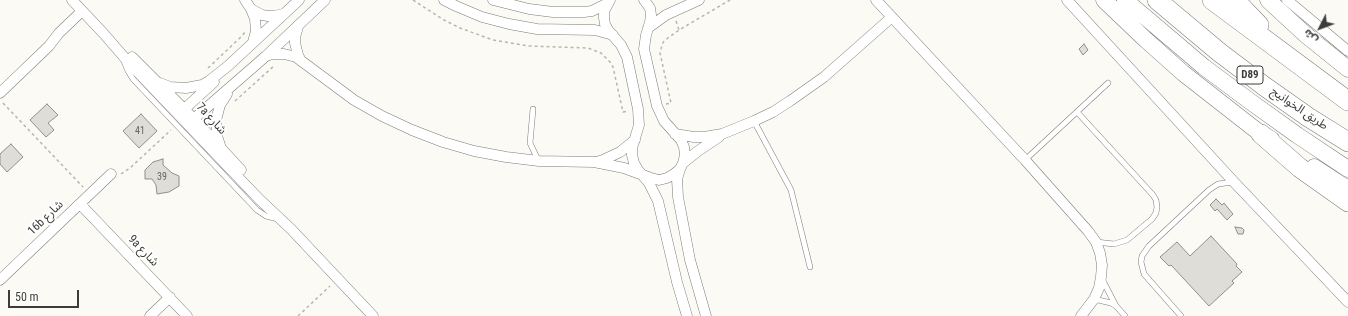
<!DOCTYPE html>
<html>
<head>
<meta charset="utf-8">
<style>
	body { margin:0 }
	#map { position:relative; width:1348px; height:316px; overflow:hidden; background:#fbfaf5; font-family:"Roboto Condensed","Noto Sans Arabic",sans-serif }
	canvas { display:block }
	.north { position:absolute; left:1300px; top:8px; width:40px; height:40px; -webkit-text-stroke:3px #fff; paint-order:stroke; rotate:228deg; font-size:11px; font-weight:700; line-height:16px; text-align:center; color:#3c3c3a }
	.north::after { content:''; display:block; margin:auto; width:14px; height:18px; background:#3c3c3a; clip-path:polygon(50% 0,100% 100%,50% 72%,0 100%) }
	.scale { position:absolute; left:8px; top:290px; width:71px; height:18px; box-sizing:border-box; border:2px solid #3c3c3a; border-top:0; padding-left:5px; font-size:12px; line-height:14px; white-space:nowrap; color:#3c3c3a; -webkit-text-stroke:3px #fff; paint-order:stroke }
</style>
</head>
<body>
<div id="map">
<canvas width="1348" height="316"></canvas>
<div class="north">ش</div>
<div class="scale">50 m</div>
</div>
<script>
const context = document.querySelector('canvas').getContext('2d');
context.lineJoin = 'round';
function paint(path, color) {
  context.fillStyle = color;
  context.fill(path, 'evenodd');
}
function shape(rows) {
  const path = new Path2D();
  for (const r of rows) {
    path.moveTo(r[0], r[1]);
    for (let i = 2; i < r.length; i += 2) path.lineTo(r[i], r[i + 1]);
  }
  return path;
}
function trace(path, color, width, dash) {
  context.strokeStyle = color;
  context.lineWidth = width;
  context.lineCap = dash ? 'butt' : 'round';
  context.setLineDash(dash || []);
  context.stroke(path);
}
function label(font, color, halo, rows, align = 'center') {
  context.font = font + ' "Roboto Condensed","Noto Sans Arabic",sans-serif';
  context.lineWidth = 4;
  context.setLineDash([]);
  context.textBaseline = 'middle';
  context.strokeStyle = halo;
  context.fillStyle = color;
  for (const [text, x, y, turn = 0] of rows) {
    context.save();
    context.translate(x, y);
    context.rotate((+turn || 0) * Math.PI / 180);
    context.textAlign = isNaN(turn) ? turn : align;
    if (halo) context.strokeText(text, 0, 0);
    context.fillText(text, 0, 0);
    context.restore();
  }
}
const building = shape([
	[1084,44,1088,50,1083,55,1079,49,1084,44],
	[47,104,58,115,48,123,54,130,46,137,30,120,47,104],
	[141,114,157,131,139,148,123,131,141,114],
	[11,144,23,157,7,172,0,164,0,154,11,144],
	[163,159,163,165,172,173,179,176,179,186,169,192,157,194,156,185,152,179,145,179,145,170,153,162,163,159],
	[1216,199,1222,205,1224,203,1233,214,1227,220,1217,209,1215,211,1210,205,1216,199],
	[1235,227,1242,228,1244,230,1243,234,1238,234,1235,227],
	[1211,236,1237,264,1236,266,1242,272,1232,281,1234,283,1209,306,1171,265,1169,266,1160,257,1177,242,1190,256,1211,236]
]);
paint(building, '#deddd8');
trace(building, '#908f8b', 1);
const lane = shape([
	[124,61,128,71,133,79,257,210,266,216,278,219],
	[533,109,530,143,538,160],
	[1077,112,1153,195,1156,200,1157,207,1156,213,1152,219,1127,240,1114,244,1096,242],
	[754,121,791,190,810,267],
	[1025,160,1108,83],
	[1102,279,1116,306],
	[1094,299,1111,303,1116,306,1125,316],
	[1181,316,1144,274,1141,262,1142,256,1149,246,1209,190,1218,184,1233,182]
]);
const street = shape([
	[72,0,104,34,130,64,259,199,291,229,373,316],
	[245,0,251,9,255,19,256,31,253,42],
	[444,0,456,6,482,17,509,24,537,29,595,30,613,35],
	[493,0,529,9,553,12,584,12,592,11,606,4],
	[610,0,604,11,604,18,605,24,608,30,621,45,627,57,638,109,639,125,632,148,632,155,634,163,638,170,649,183,658,201,677,282,687,316],
	[644,0,650,8,651,15,650,22,646,35,644,49,657,106,664,121,681,140,684,147,685,155,683,163,680,169,677,179,678,197,690,260,706,316],
	[876,0,1025,160,1088,231,1096,242,1100,253,1102,265,1101,277,1099,288,1094,299,1081,316],
	[1067,0,1234,182,1348,302],
	[1287,0,1348,51],
	[251,9,262,15,268,16,274,16,283,14],
	[298,27,295,37,295,43,298,55,301,61],
	[648,28,666,15,699,0],
	[266,56,272,54,284,54,296,57,354,100,382,116,412,130,443,142,474,151,506,157,539,161,594,162,624,168,651,178,659,180,667,178,674,174,680,169],
	[132,57,194,119,241,170],
	[160,83,170,87,186,88,202,85,209,81,228,66,299,0],
	[0,93,49,46,59,33,82,11],
	[180,113,214,82],
	[189,123,266,56,325,0],
	[675,134,694,137,704,137,722,134,754,121,773,112,790,101,824,77,892,17],
	[220,145,217,136,216,120,220,105,227,94],
	[596,162,603,160,620,152,635,140],
	[683,163,698,151,719,137],
	[80,204,187,316],
	[0,280,111,174],
	[150,316,170,297]
]);
const primary = shape([
	[1104,0,1146,40,1183,73,1261,134,1271,139],
	[1125,0,1204,67,1251,102,1297,135,1348,169],
	[1268,0,1307,36,1348,69],
	[1314,167,1348,189]
]);
const highway = shape([
	[1157,0,1219,52,1264,86,1308,117,1348,142],
	[1212,0,1348,101],
	[1235,0,1259,25],
	[1261,134,1300,168,1348,202]
]);
trace(lane, '#7d7c78', 6);
trace(street, '#7d7c78', 11);
trace(primary, '#7d7c78', 17);
trace(highway, '#7d7c78', 20);
trace(shape([
	[413,0,444,20,460,28,493,40,528,46,588,48,601,53,610,62,613,67,623,112,629,111],
	[676,21,679,30],
	[208,68,242,36,245,32],
	[235,101,275,65],
	[3,103,83,187],
	[666,104,671,103,660,53,662,45,664,41,679,30,730,0],
	[121,174,130,168,171,130],
	[298,316,330,286]
]), '#b7b6b2', 1.5, [3, 3]);
trace(lane, '#fff', 5);
trace(street, '#fff', 10);
trace(primary, '#fff', 16);
trace(highway, '#fff', 19);
label('10px', '#646462', null, [
	["41",140,131],
	["39",162,177]
]);
for (const [x, y, w] of [
	[1250,75,26]
]) {
  const box = new Path2D();
  box.roundRect(x - w / 2, y - 9, w, 18, 3);
  context.fillStyle = '#fff';
  context.fill(box);
  trace(box, '#3c3c3a', 1);
}
label('bold 11px', '#3c3c3a', null, [
	["D89",1250,75]
]);
label('12px', '#3c3c3a', '#fff', [
	["طريق الخوانيج",1299,109,34],
	["7a شارع",211,119,47],
	["16b شارع",46,218,-44],
	["9a شارع",143,251,46]
]);
</script>
</body>
</html>
